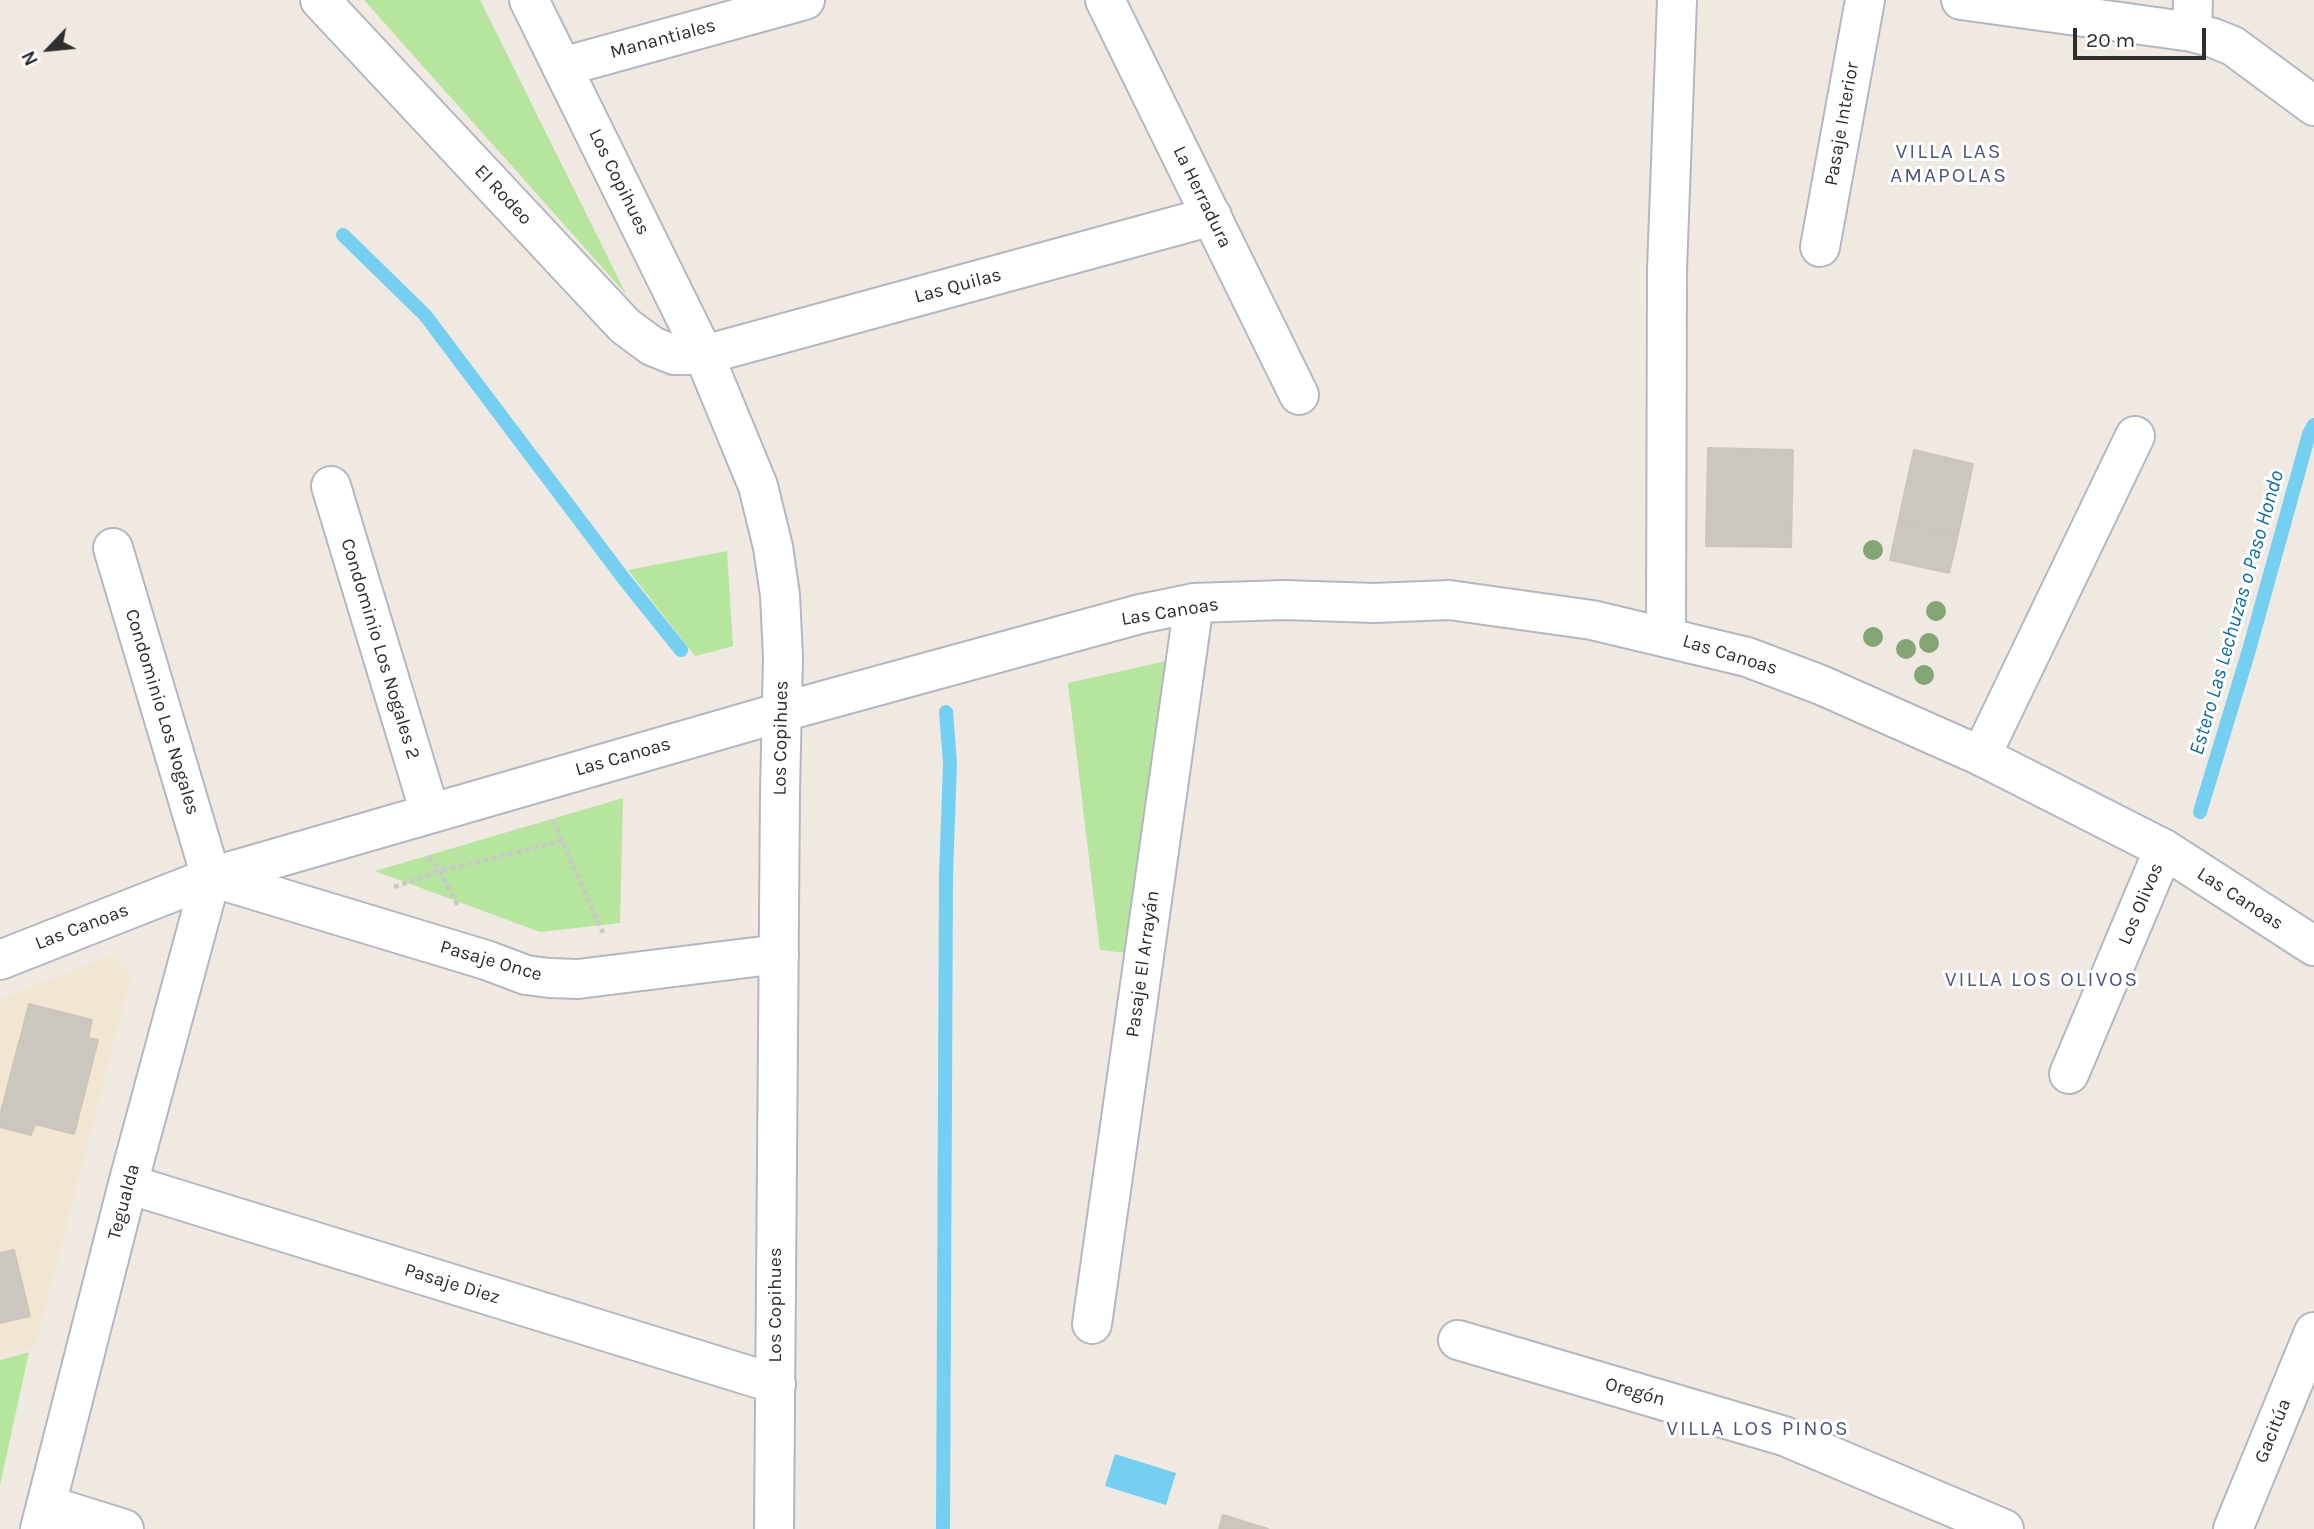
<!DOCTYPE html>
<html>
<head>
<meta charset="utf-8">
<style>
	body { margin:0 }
	#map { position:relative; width:2314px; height:1529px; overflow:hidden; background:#efe9e1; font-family:Karla,sans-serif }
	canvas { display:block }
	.north { position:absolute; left:14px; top:14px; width:70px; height:70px; -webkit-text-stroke:5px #fff; paint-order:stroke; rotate:244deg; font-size:19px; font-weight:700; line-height:28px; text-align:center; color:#2e2e2e }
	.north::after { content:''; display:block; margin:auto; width:24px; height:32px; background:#2e2e2e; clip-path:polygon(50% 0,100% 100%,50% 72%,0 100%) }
	.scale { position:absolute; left:2073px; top:28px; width:133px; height:32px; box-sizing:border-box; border:4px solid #2e2e2e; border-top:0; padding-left:9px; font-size:21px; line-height:24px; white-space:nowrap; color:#2e2e2e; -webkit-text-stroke:5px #fff; paint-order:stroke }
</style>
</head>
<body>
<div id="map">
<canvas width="2314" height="1529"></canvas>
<div class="north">N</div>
<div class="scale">20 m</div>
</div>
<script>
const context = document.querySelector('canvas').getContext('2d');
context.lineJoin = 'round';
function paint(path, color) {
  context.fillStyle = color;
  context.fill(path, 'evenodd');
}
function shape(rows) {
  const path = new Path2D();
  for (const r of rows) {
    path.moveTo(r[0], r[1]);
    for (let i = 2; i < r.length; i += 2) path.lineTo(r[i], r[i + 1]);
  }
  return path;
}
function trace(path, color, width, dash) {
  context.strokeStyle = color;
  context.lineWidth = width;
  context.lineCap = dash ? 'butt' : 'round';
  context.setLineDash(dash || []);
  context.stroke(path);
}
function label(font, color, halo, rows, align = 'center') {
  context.font = font + ' Karla,sans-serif';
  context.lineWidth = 6;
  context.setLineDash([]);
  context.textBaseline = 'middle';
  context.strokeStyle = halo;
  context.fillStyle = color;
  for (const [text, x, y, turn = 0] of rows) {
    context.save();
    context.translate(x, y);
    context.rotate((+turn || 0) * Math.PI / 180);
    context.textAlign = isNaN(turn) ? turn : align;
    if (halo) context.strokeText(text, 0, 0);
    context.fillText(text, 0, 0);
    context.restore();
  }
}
paint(shape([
	[113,955,131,976,35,1347,0,1356,0,999]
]), '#f0e6d1');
paint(shape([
	[364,0,480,0,626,294],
	[727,551,733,646,695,656,628,570],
	[1166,661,1127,953,1100,950,1068,683],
	[623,798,620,923,540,932,375,871],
	[29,1352,0,1485,0,1360]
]), '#b6e59e');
paint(shape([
	[1115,1454,1176,1473,1166,1505,1105,1486]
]), '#75cff0');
trace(shape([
	[343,235,425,315,624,579,681,650],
	[2200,812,2249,650,2309,434,2314,425],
	[943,1529,946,875,950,763,946,712]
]), '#75cff0', 14);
const building = shape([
	[1708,448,1793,450,1791,547,1706,546,1708,448],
	[1914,450,1973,464,1958,535,1898,523,1914,450],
	[1898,523,1958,535,1949,573,1890,560,1898,523],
	[29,1004,92,1020,88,1038,98,1040,74,1134,35,1124,31,1135,0,1127,0,1116,29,1004],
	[14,1250,30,1316,0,1323,0,1253,14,1250],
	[1223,1515,1268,1529,1219,1529,1223,1515]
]);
paint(building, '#cbc7bf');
trace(building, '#cbc5ba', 2);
const minor = shape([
	[320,0,625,326,652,346,674,355,704,355,1212,216],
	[1105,0,1299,395],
	[1961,0,2192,32,2213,38,2233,46,2314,106],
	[2192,32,2193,0],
	[562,67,805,0],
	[1820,247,1865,0],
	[331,486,430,813],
	[113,548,211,877],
	[1666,636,1667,270,1677,0],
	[1981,756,2135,436],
	[211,877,486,960,526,975,549,978,578,979,779,954],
	[2069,1074,2164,849],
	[128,1184,776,1384],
	[1092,1324,1194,603],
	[1458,1340,1784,1436,2004,1529],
	[47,1505,124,1529],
	[40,1529,128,1184,211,877]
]);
const tertiary = shape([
	[529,0,704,355,758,486,773,547,780,595,783,657,780,792,774,1529],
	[0,960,211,877,782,712,1140,614,1194,603,1284,600,1374,603,1449,600,1592,620,1747,657,1821,685,1981,756,2164,849,2314,946],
	[2233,1529,2314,1332]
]);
trace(minor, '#b4b7c1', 42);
trace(tertiary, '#b4b7c1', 42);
trace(shape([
	[553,820,603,933],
	[429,857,440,871,458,906],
	[394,887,440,871,562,841]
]), '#c9c9c9', 4.5, [5, 3.5]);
trace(minor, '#fff', 38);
trace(tertiary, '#fff', 38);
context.fillStyle = '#84a574';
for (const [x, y] of [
	[1873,550],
	[1936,611],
	[1873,637],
	[1929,643],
	[1906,649],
	[1924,675]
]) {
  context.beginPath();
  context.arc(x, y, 10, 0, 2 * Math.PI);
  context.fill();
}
label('19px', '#2e2e2e', '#fff', [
	["Manantiales",663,39,-15],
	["Pasaje Interior",1842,124,-80],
	["Los Copihues",619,182,64],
	["El Rodeo",503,195,47],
	["La Herradura",1202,197,64],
	["Las Quilas",958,286,-15],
	["Las Canoas",1170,612,-9],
	["Condominio Los Nogales 2",380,649,73],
	["Las Canoas",1730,655,17],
	["Condominio Los Nogales",162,712,73],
	["Los Copihues",781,738,-89],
	["Las Canoas",623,757,-16],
	["Las Canoas",2240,899,33],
	["Los Olivos",2141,904,-67],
	["Las Canoas",82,927,-21],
	["Pasaje Once",491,961,16],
	["Pasaje El Arrayán",1143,964,-82],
	["Tegualda",124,1202,-75],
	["Pasaje Diez",452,1284,17],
	["Los Copihues",776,1305,-90],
	["Oregón",1635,1392,16],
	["Gacitúa",2273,1431,-68]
]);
context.letterSpacing = '2px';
label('21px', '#4d5680', '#fff', [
	["VILLA LAS",1949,152],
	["AMAPOLAS",1949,176],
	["VILLA LOS OLIVOS",2042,980],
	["VILLA LOS PINOS",1758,1429]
]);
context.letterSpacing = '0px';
label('italic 21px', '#0d6fa3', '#fff', [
	["Estero Las Lechuzas o Paso Hondo",2237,613,-74]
]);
</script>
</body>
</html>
